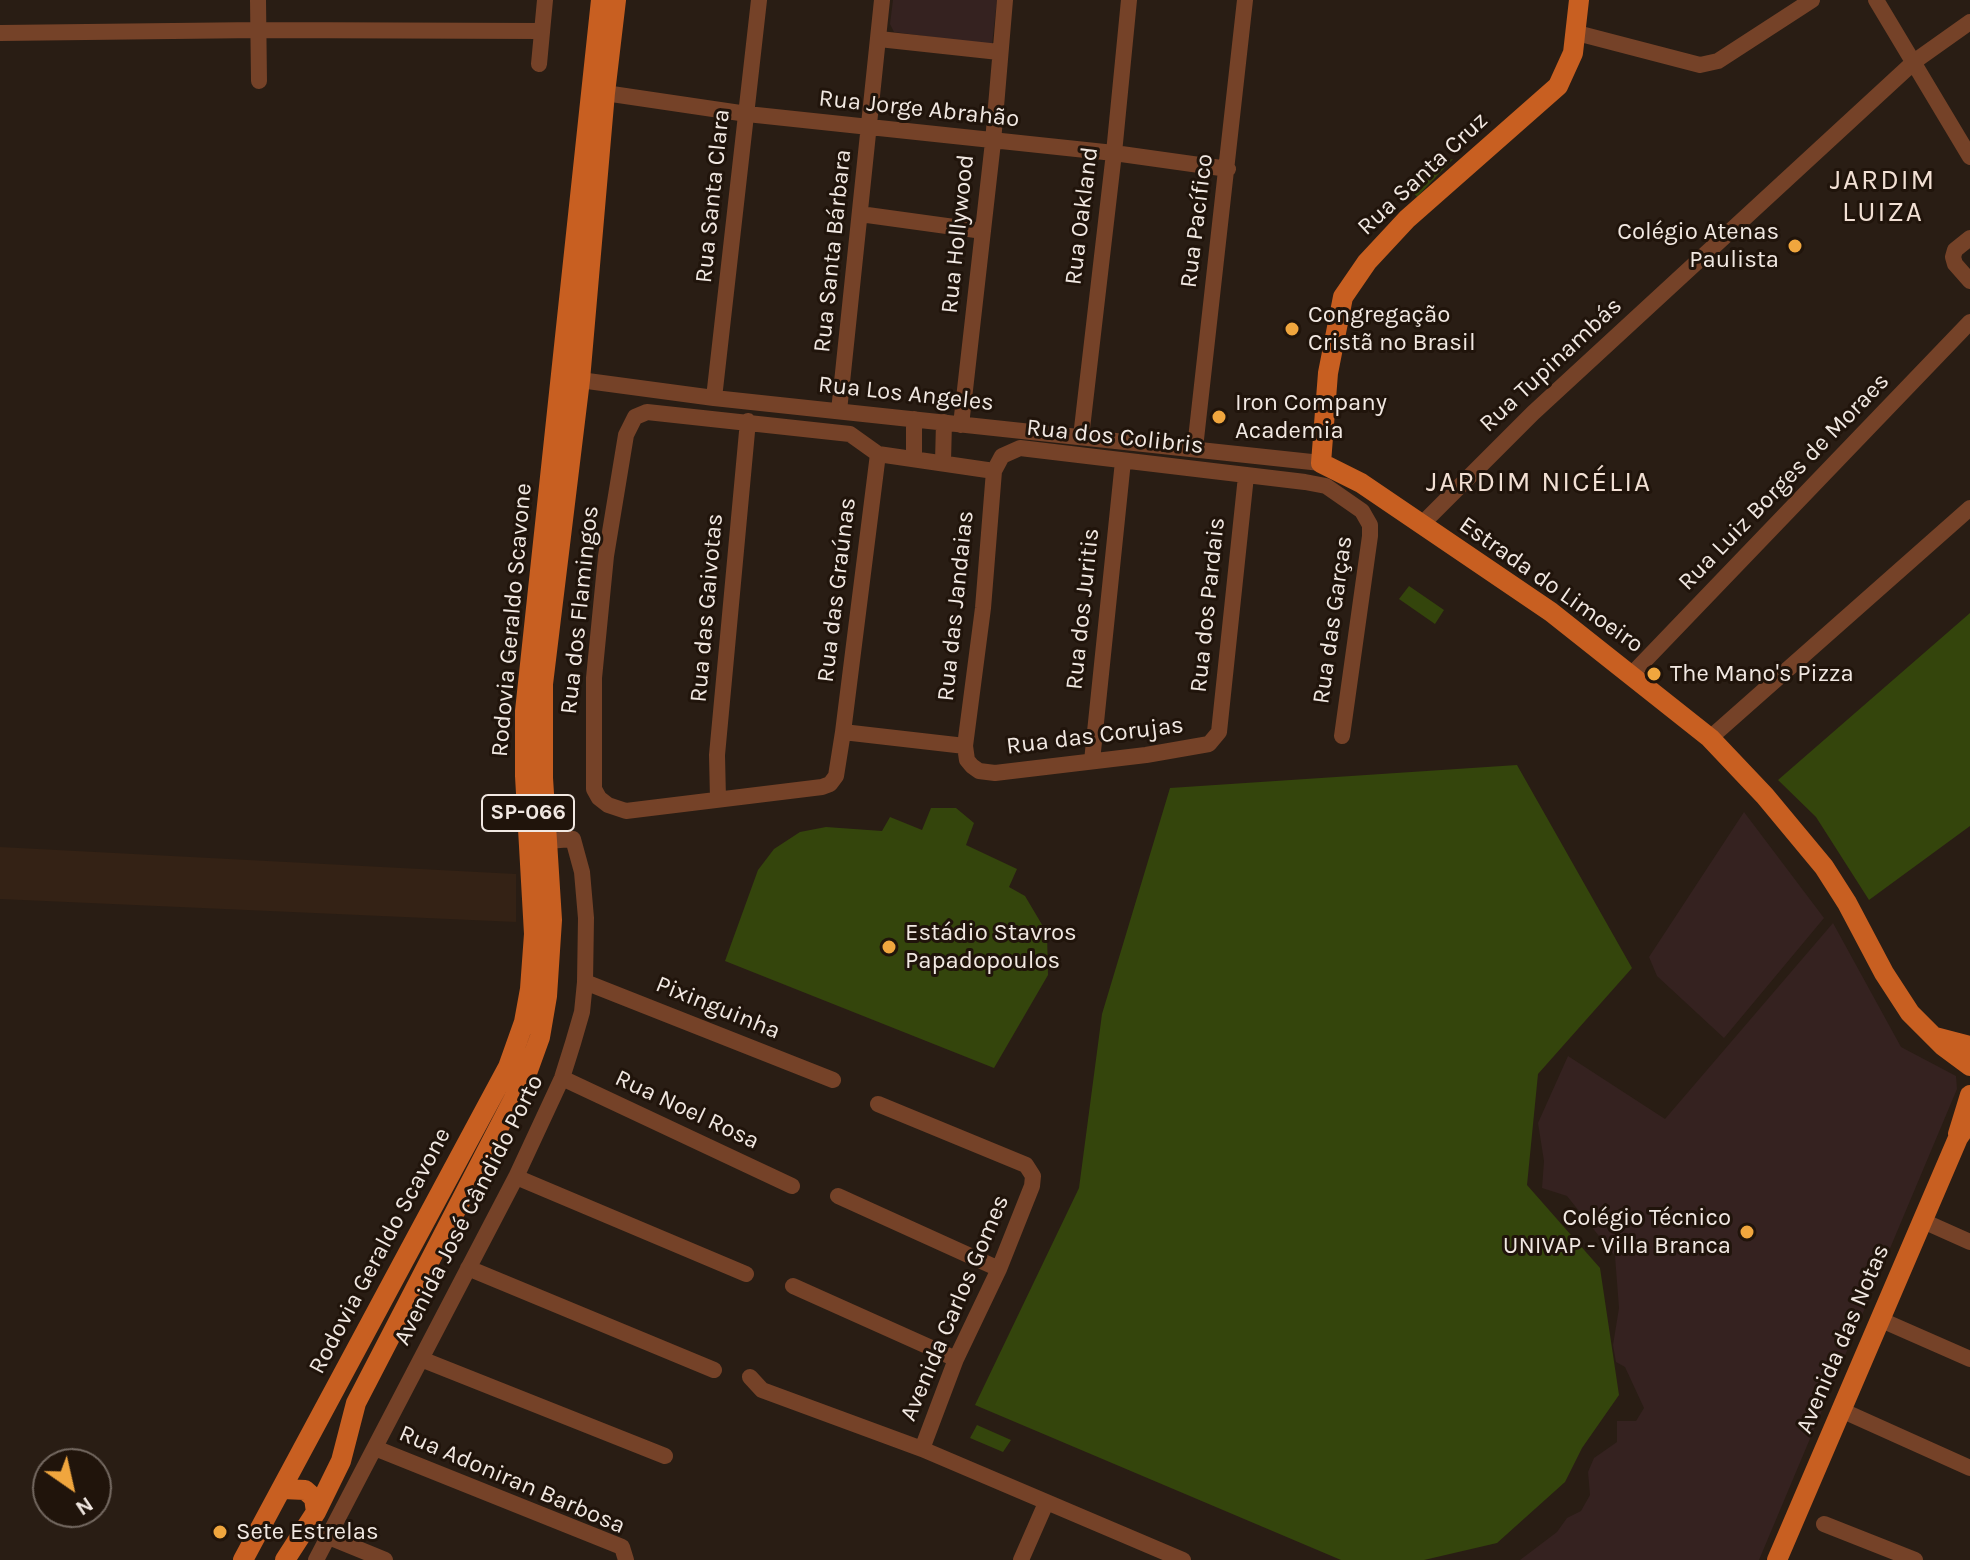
<!DOCTYPE html>
<html>
<head>
<meta charset="utf-8">
<style>
	body { margin:0 }
	#map { position:relative; width:1970px; height:1560px; overflow:hidden; background:#291d14; font-family:Karla,sans-serif }
	canvas { display:block }
	.north { position:absolute; left:32px; top:1448px; width:80px; height:80px; box-sizing:border-box; background:#20140b; border:2px solid #746961; border-radius:50%; rotate:146deg; font-size:22px; font-weight:700; line-height:32px; text-align:center; color:#f1e8e2 }
	.north::after { content:''; display:block; margin:auto; width:28px; height:36px; background:#f0a63e; clip-path:polygon(50% 0,100% 100%,50% 72%,0 100%) }
</style>
</head>
<body>
<div id="map">
<canvas width="1970" height="1560"></canvas>
<div class="north">N</div>
</div>
<script>
const context = document.querySelector('canvas').getContext('2d');
context.lineJoin = 'round';
function paint(path, color) {
  context.fillStyle = color;
  context.fill(path, 'evenodd');
}
function shape(rows) {
  const path = new Path2D();
  for (const r of rows) {
    path.moveTo(r[0], r[1]);
    for (let i = 2; i < r.length; i += 2) path.lineTo(r[i], r[i + 1]);
  }
  return path;
}
function trace(path, color, width, dash) {
  context.strokeStyle = color;
  context.lineWidth = width;
  context.lineCap = dash ? 'butt' : 'round';
  context.setLineDash(dash || []);
  context.stroke(path);
}
function label(font, color, halo, rows, align = 'center') {
  context.font = font + ' Karla,sans-serif';
  context.lineWidth = 6;
  context.setLineDash([]);
  context.textBaseline = 'middle';
  context.strokeStyle = halo;
  context.fillStyle = color;
  for (const [text, x, y, turn = 0] of rows) {
    context.save();
    context.translate(x, y);
    context.rotate((+turn || 0) * Math.PI / 180);
    context.textAlign = isNaN(turn) ? turn : align;
    if (halo) context.strokeText(text, 0, 0);
    context.fillText(text, 0, 0);
    context.restore();
  }
}
paint(shape([
	[0,847,516,874,516,922,0,899]
]), '#342215');
paint(shape([
	[893,0,997,0,992,45,894,32,890,24],
	[1744,812,1824,918,1724,1038,1657,976,1649,957],
	[1833,923,1901,1047,1956,1076,1957,1089,1759,1560,1520,1560,1557,1532,1567,1518,1581,1511,1590,1495,1588,1472,1594,1458,1617,1442,1617,1421,1636,1421,1644,1408,1625,1367,1616,1362,1613,1345,1619,1308,1615,1256,1567,1196,1542,1188,1544,1161,1538,1123,1568,1056,1665,1119]
]), '#352220');
paint(shape([
	[1453,159,1417,197,1412,191,1413,177,1428,165],
	[1409,586,1444,610,1435,624,1399,599],
	[1970,613,1970,826,1869,900,1816,817,1778,780],
	[1517,765,1632,968,1538,1074,1527,1185,1600,1268,1619,1395,1582,1448,1565,1482,1497,1543,1424,1560,1341,1560,975,1405,1079,1188,1102,1014,1170,788],
	[931,808,956,808,974,823,966,845,1017,869,1009,887,1025,896,1047,933,1048,975,994,1068,725,961,758,870,774,849,800,832,826,827,882,831,890,817,922,830],
	[977,1425,1011,1440,1003,1452,970,1438]
]), '#34450c');
trace(shape([
	[258,0,259,81],
	[1876,0,1970,157],
	[0,33,259,30,541,31],
	[1577,33,1700,65,1718,61,1812,0],
	[879,39,999,52],
	[539,64,545,0],
	[605,93,747,114,1114,153,1228,169],
	[860,214,983,231],
	[1970,238,1955,250,1953,257,1955,264,1970,281],
	[580,380,714,398,1321,463],
	[714,398,759,0],
	[839,411,882,0],
	[914,419,914,458],
	[961,425,993,142,1005,0],
	[1081,437,1114,153,1129,0],
	[1195,448,1245,0],
	[943,462,944,422],
	[1246,476,1219,732,1209,744,1146,755,995,773,979,771,972,766,967,760,965,746,843,732,836,776,830,784,822,787,626,811,608,805,599,798,594,789,594,678,606,556,626,435,635,417,647,412,850,434,878,454,994,471,1002,456,1020,448,1305,482,1326,486,1362,511,1370,525,1370,536,1342,736],
	[1421,525,1533,413,1915,61,1970,22],
	[1632,674,1970,322],
	[843,732,878,454],
	[1710,738,1970,508],
	[965,746,983,608,994,471],
	[1092,761,1123,461],
	[718,799,717,755,748,421],
	[585,982,833,1080],
	[562,1078,792,1186],
	[878,1104,1026,1165,1033,1176,1032,1186,999,1269,956,1359,922,1449],
	[516,1177,746,1274],
	[838,1196,999,1269],
	[1923,1221,1970,1242],
	[468,1268,714,1370],
	[793,1286,956,1359],
	[1879,1319,1970,1359],
	[421,1359,665,1456],
	[750,1377,762,1390,922,1449,1183,1560],
	[1841,1410,1970,1468],
	[375,1448,622,1547,626,1560],
	[1824,1524,1915,1560],
	[329,1537,385,1560],
	[316,1560,516,1177,562,1078,573,1043,582,1012,585,982,586,918,582,872,573,839,547,841],
	[1021,1560,1046,1503]
]), '#754228', 16);
trace(shape([
	[1579,0,1573,53,1558,86,1407,219,1367,262,1343,297,1328,373,1321,463,1361,483,1551,612,1710,738,1765,796,1824,867,1847,903,1884,973,1910,1013,1943,1046,1970,1066],
	[1935,1037,1970,1046],
	[1958,1134,1970,1095],
	[283,1489,305,1490,314,1498,316,1512],
	[243,1560,508,1067,524,1022,530,989,534,934,525,776,525,711,601,0],
	[285,1560,316,1512,341,1461,356,1403,527,1073,540,1037,547,996,552,920,543,778,543,684,580,380,605,93,616,0],
	[1777,1560,1958,1138,1970,1121]
]), '#c85f21', 20);
for (const [x, y, r, color] of [
	[1795,246,8,"#f0a63e"],
	[1292,329,8,"#f0a63e"],
	[1219,417,8,"#f0a63e"],
	[1654,674,8,"#f0a63e"],
	[889,947,8,"#f0a63e"],
	[1747,1232,8,"#f0a63e"],
	[220,1532,8,"#f0a63e"]
]) {
  const dot = new Path2D();
  dot.arc(x, y, r, 0, 2 * Math.PI);
  context.fillStyle = color;
  context.fill(dot);
  trace(dot, '#20140b', 3);
}
for (const [x, y, w] of [
	[528,813,92]
]) {
  const box = new Path2D();
  box.roundRect(x - w / 2, y - 18, w, 36, 6);
  context.fillStyle = '#20140b';
  context.fill(box);
  trace(box, '#f1e8e2', 2);
}
label('bold 22px', '#f1e8e2', null, [
	["SP-066",528,813]
]);
label('24px', '#f1e8e2', '#20140b', [
	["Rua Jorge Abrahão",919,109,6],
	["Rua Santa Cruz",1423,174,-43],
	["Rua Santa Clara",713,196,-84],
	["Rua Oakland",1082,216,-83],
	["Rua Pacífico",1197,221,-83],
	["Rua Hollywood",958,234,-84],
	["Rua Santa Bárbara",833,251,-84],
	["Rua Tupinambás",1551,365,-43],
	["Rua Los Angeles",906,394,6],
	["Rua dos Colibris",1115,437,6],
	["Rua Luiz Borges de Moraes",1784,482,-46],
	["Estrada do Limoeiro",1551,585,35],
	["Rua das Graúnas",837,590,-83],
	["Rua dos Pardais",1208,605,-84],
	["Rua das Jandaias",956,606,-84],
	["Rua das Gaivotas",707,608,-85],
	["Rua dos Juritis",1083,609,-84],
	["Rua dos Flamingos",580,610,-84],
	["Rodovia Geraldo Scavone",512,620,-85],
	["Rua das Garças",1333,620,-82],
	["Rua das Corujas",1095,736,-7],
	["Pixinguinha",718,1008,22],
	["Rua Noel Rosa",687,1110,25],
	["Avenida José Cândido Porto",469,1210,-63],
	["Rodovia Geraldo Scavone",380,1251,-62],
	["Avenida Carlos Gomes",955,1308,-67],
	["Avenida das Notas",1843,1339,-67],
	["Rua Adoniran Barbosa",512,1480,23]
]);
label('24px', '#f1e8e2', '#20140b', [
	["Colégio Atenas",1779,232,"right"],
	["Paulista",1779,260,"right"],
	["Congregação",1308,315],
	["Cristã no Brasil",1308,343],
	["Iron Company",1235,403],
	["Academia",1235,431],
	["The Mano's Pizza",1670,674],
	["Estádio Stavros",905,933],
	["Papadopoulos",905,961],
	["Colégio Técnico",1731,1218,"right"],
	["UNIVAP - Villa Branca",1731,1246,"right"],
	["Sete Estrelas",236,1532]
], 'left');
context.letterSpacing = '2px';
label('28px', '#f2e0d4', '#20140b', [
	["JARDIM",1883,181],
	["LUIZA",1883,213],
	["JARDIM NICÉLIA",1539,483]
]);
context.letterSpacing = '0px';
</script>
</body>
</html>
